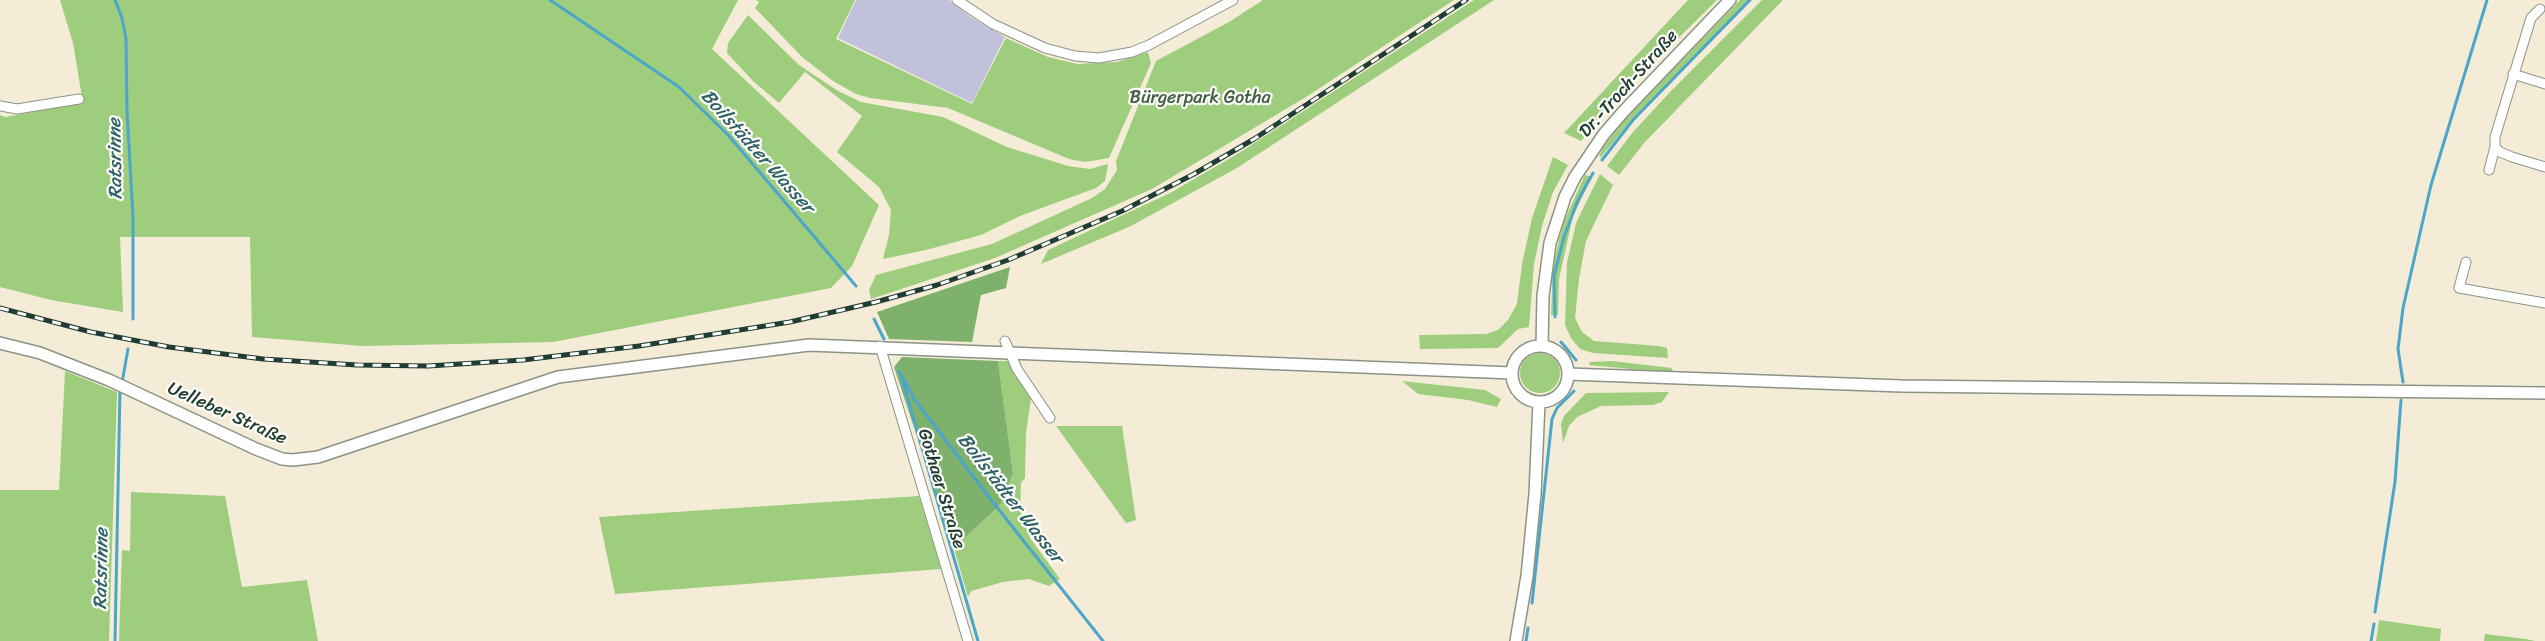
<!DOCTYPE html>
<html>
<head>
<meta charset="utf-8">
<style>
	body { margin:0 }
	canvas { display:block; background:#f4ecd7 }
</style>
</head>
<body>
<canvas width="2545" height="641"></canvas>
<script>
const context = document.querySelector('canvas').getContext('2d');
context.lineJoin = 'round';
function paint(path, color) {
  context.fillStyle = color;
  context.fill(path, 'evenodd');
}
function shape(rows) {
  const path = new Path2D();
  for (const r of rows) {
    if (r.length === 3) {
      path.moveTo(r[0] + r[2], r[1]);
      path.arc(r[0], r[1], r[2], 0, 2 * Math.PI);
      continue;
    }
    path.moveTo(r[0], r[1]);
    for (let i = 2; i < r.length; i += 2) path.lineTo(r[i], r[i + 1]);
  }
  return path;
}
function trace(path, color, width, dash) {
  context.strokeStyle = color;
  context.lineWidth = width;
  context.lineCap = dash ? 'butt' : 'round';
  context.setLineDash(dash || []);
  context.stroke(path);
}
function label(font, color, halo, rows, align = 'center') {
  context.font = font + ' Sriracha,sans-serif';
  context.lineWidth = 4.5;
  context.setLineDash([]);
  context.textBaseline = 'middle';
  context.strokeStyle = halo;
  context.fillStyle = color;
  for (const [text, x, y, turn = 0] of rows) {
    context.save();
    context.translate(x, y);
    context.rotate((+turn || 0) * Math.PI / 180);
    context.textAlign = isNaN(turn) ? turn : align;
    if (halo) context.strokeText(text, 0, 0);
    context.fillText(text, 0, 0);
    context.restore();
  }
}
paint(shape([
	[856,0,949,0,971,17,1005,37,972,103,838,38]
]), '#c2c1dc');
paint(shape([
	[60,0,738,0,712,49,879,205,852,266,831,288,553,342,363,346,252,337,250,237,120,237,123,312,51,300,0,287,0,115,5,117,83,103,73,43],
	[756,0,855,0,836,39,972,104,1006,38,1048,57,1077,64,1117,62,1148,52,1151,63,1109,158,1085,162,1069,159,948,108,870,98,856,94,833,81,802,57,755,8,759,2],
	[1263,0,1454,0,1306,97,1152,189,995,258,871,299,869,290,876,275,992,244,1092,198,1105,189,1117,170,1116,161,1156,61,1229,22],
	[1474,0,1494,0,1237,168,1131,226,1041,264,1048,250,1170,193,1239,153],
	[1688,0,1717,0,1626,90,1581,141,1564,133],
	[1740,0,1749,0,1634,117,1601,157,1599,156,1603,148,1621,123],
	[1762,0,1783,0,1645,142,1619,175,1607,166,1633,132,1669,93],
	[748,15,799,65,838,91,861,102,943,117,1007,147,1068,166,1090,169,1108,164,1105,181,1096,188,1020,216,981,235,926,250,883,259,889,235,891,210,879,187,837,152,862,116,805,72,779,103,754,82,727,53,728,43],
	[1553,157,1568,165,1553,192,1542,226,1534,264,1529,327,1518,329,1498,348,1420,349,1419,335,1486,334,1498,330,1508,320,1517,304,1522,264,1532,218],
	[1600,174,1613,185,1586,241,1579,279,1575,318,1582,332,1594,341,1659,346,1667,348,1668,358,1593,353,1580,349,1571,338,1565,325,1567,263,1576,223],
	[1585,175,1592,177,1573,216,1559,279,1558,315,1551,315,1553,268,1559,239,1565,219],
	[1540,373,20],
	[998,361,1008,361,1031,398,1026,433,1025,478,1021,483,1020,510,1030,538,1060,579,1049,586,1029,579,1003,582,971,591,968,597,954,548,1001,504,1013,473],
	[1612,361,1672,368,1673,373,1589,365,1590,362],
	[65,371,117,392,109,641,0,641,0,490,59,490],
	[1402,381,1485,390,1501,399,1497,407,1468,400,1418,394],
	[1669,392,1662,402,1653,405,1601,406,1577,417,1569,426,1563,443,1561,424,1564,416,1586,393],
	[1056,426,1122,426,1136,520,1126,523],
	[131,492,225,496,242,587,307,580,318,641,119,641,122,550,130,551],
	[919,496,941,569,615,594,599,517],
	[2379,620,2441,629,2440,641,2376,641],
	[2485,634,2526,639,2535,641,2484,641]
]), '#9ece7d');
paint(shape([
	[1010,267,1006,288,981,295,972,342,889,339,877,312],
	[902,357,998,361,1013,473,1001,504,954,548,894,367]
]), '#7eb16c');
trace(shape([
	[115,0,122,18,126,39,127,111,133,217,133,319],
	[550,0,679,87,729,136,856,286],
	[1602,160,1633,120,1750,0],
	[1555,317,1554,276,1564,237,1578,200,1593,173],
	[874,319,884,339],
	[1561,342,1576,360],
	[899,371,915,400,988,496,1103,641],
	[902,379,978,641],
	[2403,382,2398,349,2403,308,2431,185,2487,0],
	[122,383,128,349],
	[1532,603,1552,419,1557,408,1574,391],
	[2375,612,2395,482,2401,400],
	[115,641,120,389],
	[1526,641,1528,628],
	[2371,641,2374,624]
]), '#4ca6c9', 3);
const street = shape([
	[957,0,993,24,1045,48,1075,56,1099,58,1132,52,1149,45,1233,0],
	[2540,9,2531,18,2495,137,2495,147,2500,152,2512,157,2545,167],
	[2513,74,2545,84],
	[0,106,17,109,79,99],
	[2489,170,2495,147],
	[2466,262,2459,288,2545,303],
	[1005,341,1017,369,1050,418],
	[880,346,968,641]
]);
const secondary = shape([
	[0,343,40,353,109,380,256,449,282,459,293,460,318,457,558,377,809,345,1512,373],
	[1542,346,1543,296,1550,243,1565,197,1575,177,1604,134,1623,112,1730,0],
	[1540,374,28],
	[1568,374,1902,386,2545,393],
	[1516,641,1527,576,1535,494,1539,402]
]);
trace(street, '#8a9486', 11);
trace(secondary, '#8a9486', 14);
trace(street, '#fff', 9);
trace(secondary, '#fff', 11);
const rail = shape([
	[0,308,91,332,169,347,263,359,357,365,428,366,523,360,639,346,790,322,876,302,937,285,1008,260,1122,211,1194,174,1254,139,1466,0]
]);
trace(rail, '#1f3d34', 5);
trace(rail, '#fdfcf7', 3, [9]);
label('18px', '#1f3d34', '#fdfcf7', [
	["Dr.-Troch-Straße",1629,84,-48],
	["Uelleber Straße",227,414,24],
	["Gothaer Straße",941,489,73]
]);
label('18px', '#3f6146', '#fdfcf7', [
	["Bürgerpark Gotha",1200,98]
]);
label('italic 19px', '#2f6268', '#fdfcf7', [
	["Boilstädter Wasser",757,152,48],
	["Ratsrinne",116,159,-91],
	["Boilstädter Wasser",1010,499,52],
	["Ratsrinne",102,569,-89]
]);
</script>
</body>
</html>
